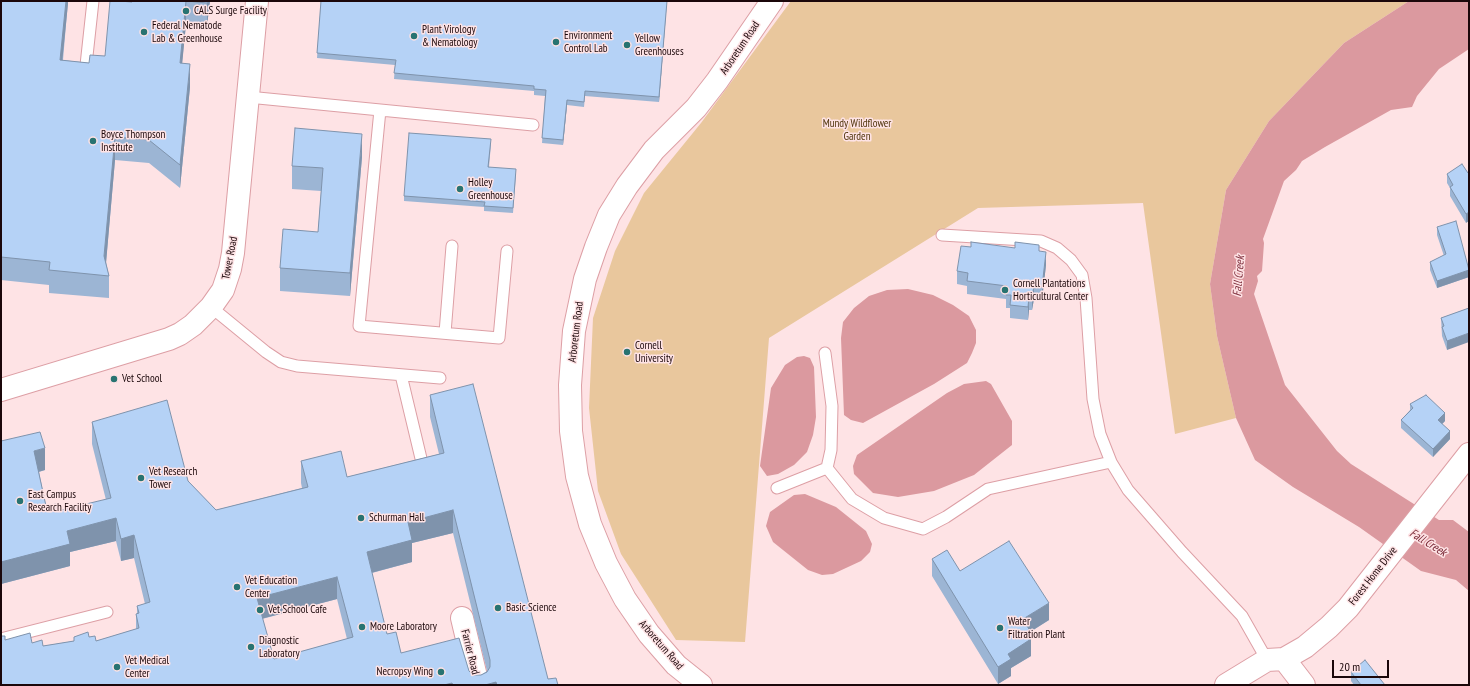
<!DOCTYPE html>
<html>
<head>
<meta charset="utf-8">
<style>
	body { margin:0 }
	#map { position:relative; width:1470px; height:686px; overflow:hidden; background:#fee3e5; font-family:"PT Sans Narrow",sans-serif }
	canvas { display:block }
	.frame { position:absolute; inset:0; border:2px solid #1b070a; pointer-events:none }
	.scale { position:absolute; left:1332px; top:660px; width:57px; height:18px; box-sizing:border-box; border:2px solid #1b070a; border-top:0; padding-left:5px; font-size:12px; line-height:14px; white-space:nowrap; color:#1b070a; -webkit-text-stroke:3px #fee3e5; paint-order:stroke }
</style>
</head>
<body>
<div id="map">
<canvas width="1470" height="686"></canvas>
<div class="frame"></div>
<div class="scale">20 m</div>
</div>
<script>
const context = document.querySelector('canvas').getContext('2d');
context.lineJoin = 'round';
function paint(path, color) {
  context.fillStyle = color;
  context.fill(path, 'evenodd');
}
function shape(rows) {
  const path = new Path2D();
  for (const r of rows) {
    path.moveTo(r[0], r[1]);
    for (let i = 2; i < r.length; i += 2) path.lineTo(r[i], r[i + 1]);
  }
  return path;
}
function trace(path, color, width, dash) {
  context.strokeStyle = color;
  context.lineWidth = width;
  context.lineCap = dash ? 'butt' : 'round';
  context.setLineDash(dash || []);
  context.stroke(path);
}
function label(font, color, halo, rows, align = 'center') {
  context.font = font + ' "PT Sans Narrow",sans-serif';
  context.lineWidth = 3;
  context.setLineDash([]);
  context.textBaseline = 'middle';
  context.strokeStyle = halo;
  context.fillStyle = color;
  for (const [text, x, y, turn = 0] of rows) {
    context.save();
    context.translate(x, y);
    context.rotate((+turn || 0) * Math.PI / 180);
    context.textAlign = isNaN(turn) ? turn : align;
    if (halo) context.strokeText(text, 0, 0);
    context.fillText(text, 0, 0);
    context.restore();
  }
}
paint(shape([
	[791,1,1409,1,1344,43,1269,121,1226,190,1210,284,1217,336,1236,418,1175,434,1143,203,978,208,769,338,745,642,676,640,621,554,598,491,589,408,593,318,615,251,644,193,701,123]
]), '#e9c79d');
paint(shape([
	[1409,1,1469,1,1469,49,1439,69,1417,96,1412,107,1391,110,1325,147,1302,161,1296,170,1284,181,1263,239,1264,243,1262,271,1257,276,1258,281,1254,294,1285,385,1337,451,1351,464,1439,520,1453,520,1469,532,1469,591,1456,580,1421,571,1359,527,1293,487,1255,460,1236,418,1217,336,1210,284,1226,190,1269,121,1344,43],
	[908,289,933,295,953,305,969,316,976,330,976,343,972,353,967,363,934,384,863,423,851,420,844,415,841,338,843,322,854,308,869,296,887,290],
	[804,356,810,358,814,367,816,417,813,435,807,452,794,465,778,474,767,476,760,466,771,388,785,365,797,357],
	[986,381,991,384,1012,421,1012,445,974,475,934,491,898,497,873,493,854,474,853,466,857,455,947,393,964,384],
	[805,494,836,507,866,531,872,544,870,552,861,561,833,574,822,575,808,570,773,542,766,526,770,512,794,495]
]), '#db999f');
const lane = shape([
	[86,65,93,1],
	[248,97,533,125],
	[380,110,359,326,499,338,507,251],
	[942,235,1041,241,1057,248,1071,260,1082,275,1086,298,1093,399,1100,434,1111,462,1128,490,1182,552,1242,616,1267,660],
	[211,307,266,352,281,362,297,366,440,378],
	[445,333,452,246],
	[825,353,832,406,831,450,827,468,852,499,884,518,923,529,946,517,988,489,1111,462],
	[401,375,424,471],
	[777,488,827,468],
	[1,639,107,612]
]);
const street = shape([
	[462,618,478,685],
	[701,685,676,665,649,634,625,599,606,563,590,524,577,476,571,431,570,385,574,331,585,279,596,247,609,215,627,186,654,150,696,108,717,81,772,1]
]);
const secondary = shape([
	[1,390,169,339,180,334,193,325,211,307,223,290,230,269,233,253,257,1],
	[1284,659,1304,685],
	[1226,685,1267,660,1284,659,1305,647,1329,627,1348,608,1469,454]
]);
trace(lane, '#dd9fa5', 13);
trace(street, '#dd9fa5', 24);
trace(secondary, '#dd9fa5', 24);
trace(lane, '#fff', 11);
trace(street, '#fff', 22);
trace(secondary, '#fff', 22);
paint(shape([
	[1,1,68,1,63,60,89,63,105,56,133,1,210,1,207,26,186,24,182,63,190,87,180,188,149,163,115,160,106,262,109,276,109,298,49,293,49,285,1,280],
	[321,1,667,1,659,102,585,96,584,107,567,105,563,145,542,143,545,96,534,95,534,91,394,79,395,65,317,58],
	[491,144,489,167,516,174,513,213,484,211,484,207,404,201,404,196],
	[362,157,350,296,280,291,280,268,318,232,321,191,292,189,292,166],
	[1468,173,1466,223,1450,196,1450,188,1447,183,1447,174],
	[1437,227,1469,268,1469,277,1437,288,1430,270,1430,262,1444,256,1437,235],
	[1039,251,1046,265,1042,300,1034,299,1032,310,1029,310,1028,320,1010,318,1010,308,1006,308,1006,299,967,294,967,286,957,284,957,271],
	[1469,308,1447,350,1442,336,1441,318],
	[430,395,548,679,558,685,1,685,5,640,32,643,43,646,74,641,74,637,89,637,96,641,136,629,136,614,137,614,137,606,145,604,134,558,121,561,116,541,70,552,70,566,1,584,1,441,45,470,39,472,46,506,57,511,106,500,92,444,92,422,188,481,216,510,302,488,301,483,301,461,347,477,439,454,430,417],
	[453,533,487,671,481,675,474,675,469,671,401,653,387,634,372,573,412,562,412,543],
	[337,599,347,639,274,659,262,619],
	[1410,404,1445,421,1442,424,1450,439,1433,457,1401,428,1401,420,1410,410],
	[932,559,960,571,1049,620,1030,632,1031,656,1011,668,1011,676,998,684,932,576],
	[1351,672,1385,685,1354,685,1351,681]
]), '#9cb5d4');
paint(shape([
	[66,1,68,1,68,4,60,83,60,60],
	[186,1,186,24,180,86,180,63],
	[208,1,210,1,207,26,207,3],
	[667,1,659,102,659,97],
	[190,64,190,87,180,188,180,165],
	[567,100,567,105,563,145,563,140],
	[362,134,362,157,350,296,350,273],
	[115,137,115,160,105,275,104,256],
	[1469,212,1469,221,1466,223,1466,214],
	[1046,252,1046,265,1042,300,1042,287],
	[1469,270,1469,277,1437,288,1437,281],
	[1034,286,1034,299,1032,310,1032,297],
	[1029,297,1029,310,1028,320,1028,307],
	[1469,333,1469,342,1447,350,1447,341],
	[1445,413,1445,421,1438,428,1438,420],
	[1450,431,1450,439,1433,457,1433,449],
	[45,448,45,470,34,473,34,451],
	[453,510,453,533,412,543,412,562,367,574,367,552,408,522],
	[116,518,116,541,70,552,70,566,1,584,1,562,67,531],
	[134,535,134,558,121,561,121,539],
	[337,577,337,599,257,620,257,598],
	[1049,603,1049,620,1030,632,1030,640,1031,639,1031,656,1011,668,1011,676,998,684,998,667,1008,654,1023,619],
	[496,682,496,685,485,685],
	[452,683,452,685,444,685]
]), '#7f93ac');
const building = shape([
	[1,1,66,1,60,60,89,63,90,55,105,56,110,1,119,1,132,2,133,1,186,1,180,63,190,64,180,165,149,140,115,137,104,256,109,276,49,270,50,262,1,257,1,1],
	[187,1,208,1,207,3,187,1],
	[321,1,667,1,659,97,585,91,584,102,567,100,563,140,542,138,546,90,534,89,534,86,394,73,396,60,317,53,321,1],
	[295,128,362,134,350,273,280,268,283,229,318,232,323,168,292,166,295,128],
	[409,133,491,139,488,167,516,169,513,208,484,206,485,202,404,196,409,133],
	[1462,164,1468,173,1469,172,1469,212,1466,214,1450,187,1453,185,1447,174,1462,164],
	[1456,221,1469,270,1437,281,1430,262,1446,254,1437,227,1456,221],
	[971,242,1015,248,1015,242,1039,245,1039,251,1046,252,1042,287,1034,286,1032,297,1029,297,1028,307,1010,305,1011,295,1006,295,1007,286,967,281,968,273,957,271,961,246,971,247,971,242],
	[1469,308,1469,333,1447,341,1442,327,1444,326,1441,318,1469,308],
	[473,384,548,679,556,678,558,685,497,685,496,682,485,685,453,685,452,683,444,685,1,685,1,636,5,636,5,640,30,633,32,643,42,640,43,646,74,641,74,637,88,632,89,637,95,636,96,641,139,628,136,614,139,613,137,606,150,602,134,535,121,539,116,518,67,531,70,544,1,562,1,441,40,432,45,448,34,451,46,506,56,504,57,511,111,498,92,422,167,400,188,481,216,510,308,487,301,461,341,451,347,477,444,453,430,395,473,384],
	[453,510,490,660,490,667,487,672,481,675,474,675,469,671,459,638,401,653,396,632,387,634,367,552,412,540,408,522,453,510],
	[337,577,353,637,274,659,257,598,337,577],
	[1426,395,1445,413,1438,420,1450,431,1433,449,1401,420,1413,408,1410,404,1426,395],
	[1009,541,1049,603,1023,619,1030,631,1027,632,1031,639,1008,654,1011,659,998,667,932,559,947,550,960,571,1009,541],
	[1365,660,1385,685,1361,685,1351,672,1365,660]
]);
paint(building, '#b5d2f6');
trace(building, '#7f93ac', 1);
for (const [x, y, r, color] of [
	[186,11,4,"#287371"],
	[144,32,4,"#287371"],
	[414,36,4,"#287371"],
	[556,42,4,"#287371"],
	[627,45,4,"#287371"],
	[93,141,4,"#287371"],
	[460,189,4,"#287371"],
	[1005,290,4,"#287371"],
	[627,352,4,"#287371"],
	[114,379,4,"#287371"],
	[141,478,4,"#287371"],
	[20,501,4,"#287371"],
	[361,518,4,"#287371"],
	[237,587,4,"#287371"],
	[498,608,4,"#287371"],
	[260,610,4,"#287371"],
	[362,627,4,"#287371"],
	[1000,628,4,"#287371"],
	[251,647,4,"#287371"],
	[117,667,4,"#287371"],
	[441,672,4,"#287371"]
]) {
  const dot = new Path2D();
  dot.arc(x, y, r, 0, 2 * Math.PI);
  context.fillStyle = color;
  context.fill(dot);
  trace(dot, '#fee3e5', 1.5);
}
label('11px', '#1b070a', '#fee3e5', [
	["CALS Surge Facility",194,11],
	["Federal Nematode",152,26],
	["Lab & Greenhouse",152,39],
	["Plant Virology",422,30],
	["& Nematology",422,43],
	["Environment",564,36],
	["Control Lab",564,49],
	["Yellow",635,39],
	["Greenhouses",635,52],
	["Boyce Thompson",101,135],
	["Institute",101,148],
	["Holley",468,183],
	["Greenhouse",468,196],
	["Cornell Plantations",1013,284],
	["Horticultural Center",1013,297],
	["Cornell",635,346],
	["University",635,359],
	["Vet School",122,379],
	["Vet Research",149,472],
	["Tower",149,485],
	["East Campus",28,495],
	["Research Facility",28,508],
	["Schurman Hall",369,518],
	["Vet Education",245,581],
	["Center",245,594],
	["Basic Science",506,608],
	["Vet School Cafe",268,610],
	["Water",1008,622],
	["Filtration Plant",1008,635],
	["Moore Laboratory",370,627],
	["Diagnostic",259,641],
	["Laboratory",259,654],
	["Vet Medical",125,661],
	["Center",125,674],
	["Necropsy Wing",433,672,"right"]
], 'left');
label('11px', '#1b070a', '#fee3e5', [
	["Arboretum Road",740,48,-56],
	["Tower Road",230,258,-79],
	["Arboretum Road",576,332,-83],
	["Forest Home Drive",1373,576,-52],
	["Arboretum Road",661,645,49],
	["Farrier Road",470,652,76]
]);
label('11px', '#4d3208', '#fee3e5', [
	["Mundy Wildflower",857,124],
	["Garden",857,137]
]);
label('italic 12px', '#7d2d3b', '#fee3e5', [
	["Fall Creek",1239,276,-85],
	["Fall Creek",1428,543,32]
]);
</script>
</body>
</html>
